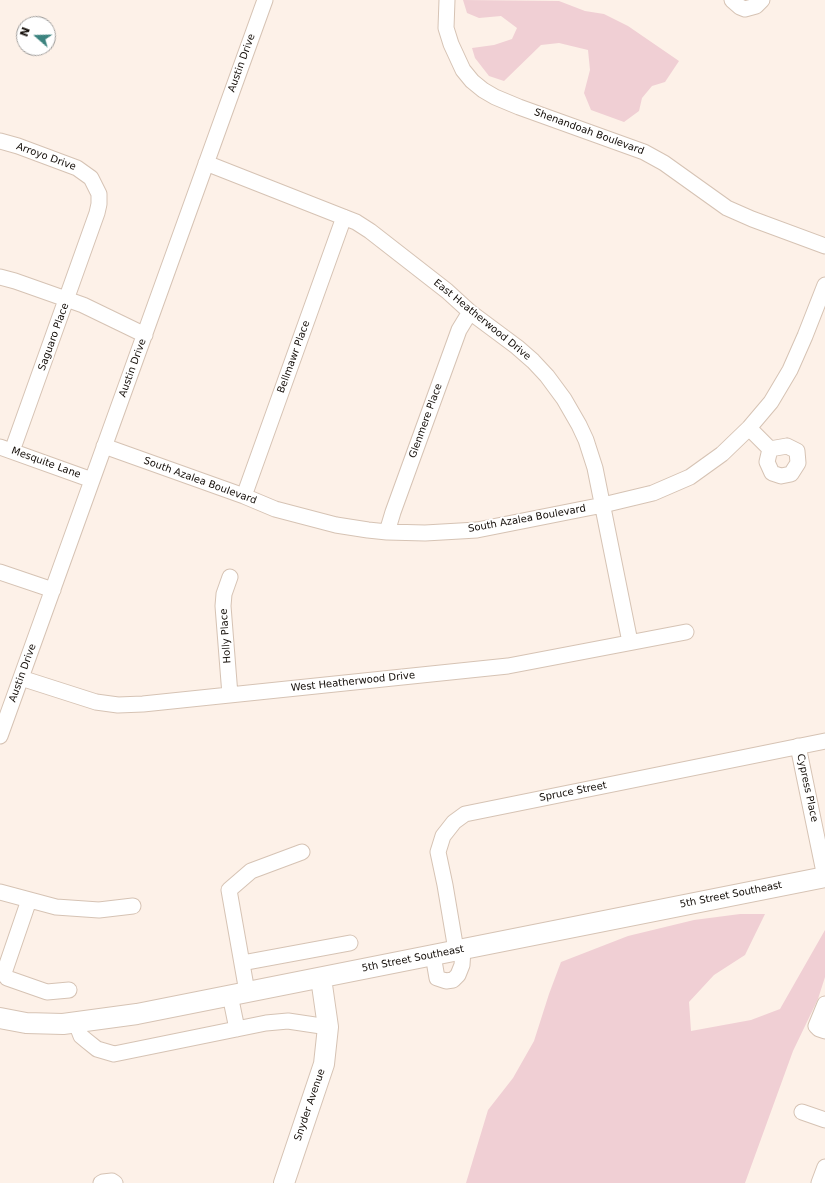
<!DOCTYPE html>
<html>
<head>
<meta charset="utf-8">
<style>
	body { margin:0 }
	#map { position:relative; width:825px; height:1183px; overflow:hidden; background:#fdf1e8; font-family:"DejaVu Sans",sans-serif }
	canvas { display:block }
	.north { position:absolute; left:16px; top:16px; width:40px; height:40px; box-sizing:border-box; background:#fff; border:1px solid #a09e9c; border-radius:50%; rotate:290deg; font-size:11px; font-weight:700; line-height:16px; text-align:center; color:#120c07 }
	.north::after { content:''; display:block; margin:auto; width:14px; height:18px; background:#3c837f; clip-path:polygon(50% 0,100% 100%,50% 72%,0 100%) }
</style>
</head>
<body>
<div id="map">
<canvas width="825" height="1183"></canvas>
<div class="north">N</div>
</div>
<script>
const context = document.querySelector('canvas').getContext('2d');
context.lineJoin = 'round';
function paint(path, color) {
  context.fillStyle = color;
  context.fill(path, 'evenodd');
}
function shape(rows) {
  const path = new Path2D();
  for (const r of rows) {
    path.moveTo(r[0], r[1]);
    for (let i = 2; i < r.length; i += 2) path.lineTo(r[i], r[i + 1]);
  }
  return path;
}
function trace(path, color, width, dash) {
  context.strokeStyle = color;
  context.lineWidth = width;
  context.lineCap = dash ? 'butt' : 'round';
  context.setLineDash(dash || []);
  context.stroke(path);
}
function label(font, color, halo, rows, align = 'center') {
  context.font = font + ' "DejaVu Sans",sans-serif';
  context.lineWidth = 4;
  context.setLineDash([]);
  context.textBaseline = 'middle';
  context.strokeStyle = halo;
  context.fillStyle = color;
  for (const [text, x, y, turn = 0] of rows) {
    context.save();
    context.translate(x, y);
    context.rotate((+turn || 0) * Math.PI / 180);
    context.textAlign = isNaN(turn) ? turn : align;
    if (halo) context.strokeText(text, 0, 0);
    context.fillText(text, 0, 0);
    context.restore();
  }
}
paint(shape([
	[463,0,559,1,585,11,604,14,628,26,679,61,665,82,652,86,642,98,639,111,624,122,591,110,584,93,590,70,588,50,559,43,541,45,504,81,489,76,475,58,472,48,494,45,512,39,517,28,501,16,479,18,467,13],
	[740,914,765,914,745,955,714,975,689,1002,691,1031,751,1020,780,1009,825,930,825,977,818,999,793,1051,745,1183,466,1183,488,1110,513,1078,534,1041,549,994,561,962,628,936,694,920]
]), '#f0cfd4');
const minor = shape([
	[447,0,446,28,451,44,463,70,472,81,483,90,495,97,519,107,644,152,664,163,727,208,752,219,825,246],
	[732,0,740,7,745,9,756,6,762,0],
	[0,141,18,146,77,168,91,178,99,194,99,204,97,213,12,451],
	[206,163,356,222,370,231,447,291,470,312,517,347,533,361,547,376,564,399,579,425,586,440,595,468,630,642],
	[0,277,15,281,83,305,145,335],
	[749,428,770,449],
	[104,446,244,496,275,509,336,525,368,530,387,532,425,533,477,530,603,505,653,493,690,477,722,454,749,428,771,402,790,370,805,336,825,285],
	[787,446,797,451,798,463,791,474,781,476,772,473,767,462,770,449,787,446],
	[0,447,92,480],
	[244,496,344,217],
	[387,532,393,512,459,330,470,312],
	[0,572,53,590],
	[230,577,224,594,223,606,230,695],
	[21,678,96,702,118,705,143,704,508,666,686,632],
	[0,736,265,0],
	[798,746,825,877],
	[0,892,56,907,99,910,133,906],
	[29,900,4,973,7,978,47,992,69,990],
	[456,950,445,885,438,852,443,836,454,822,465,814,825,741],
	[433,955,437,978,446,981,453,980,458,975,462,965,463,949],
	[242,963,350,943],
	[247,992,229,890,251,871,302,852],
	[230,995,237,1029],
	[825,1004,816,1026,819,1029,825,1031],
	[76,1023,81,1036,87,1041,97,1049,114,1054,266,1023,288,1021,328,1027],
	[802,1112,825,1120],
	[101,1183,103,1182,112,1181,115,1183],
	[819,1183,825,1167]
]);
const major = shape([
	[0,1018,26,1023,63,1024,137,1014,825,877],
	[284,1183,324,1064,328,1027,321,978]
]);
trace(minor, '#d6c3b4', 17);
trace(major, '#d6c3b4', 22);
trace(minor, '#fff', 15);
trace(major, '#fff', 20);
label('10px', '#120c07', '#fff', [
	["Austin Drive",242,63,-70],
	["Shenandoah Boulevard",589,132,20],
	["Arroyo Drive",46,157,20],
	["East Heatherwood Drive",482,320,39],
	["Saguaro Place",54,337,-70],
	["Bellmawr Place",294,357,-70],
	["Austin Drive",133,368,-70],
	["Glenmere Place",426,421,-70],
	["Mesquite Lane",46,463,20],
	["South Azalea Boulevard",200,481,20],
	["South Azalea Boulevard",527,519,-10],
	["Holly Place",226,636,-94],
	["Austin Drive",23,673,-70],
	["West Heatherwood Drive",353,682,-6],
	["Cypress Place",807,788,78],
	["Spruce Street",573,792,-11],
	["5th Street Southeast",731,895,-11],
	["5th Street Southeast",413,959,-11],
	["Snyder Avenue",310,1105,-71]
]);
</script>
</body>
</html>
